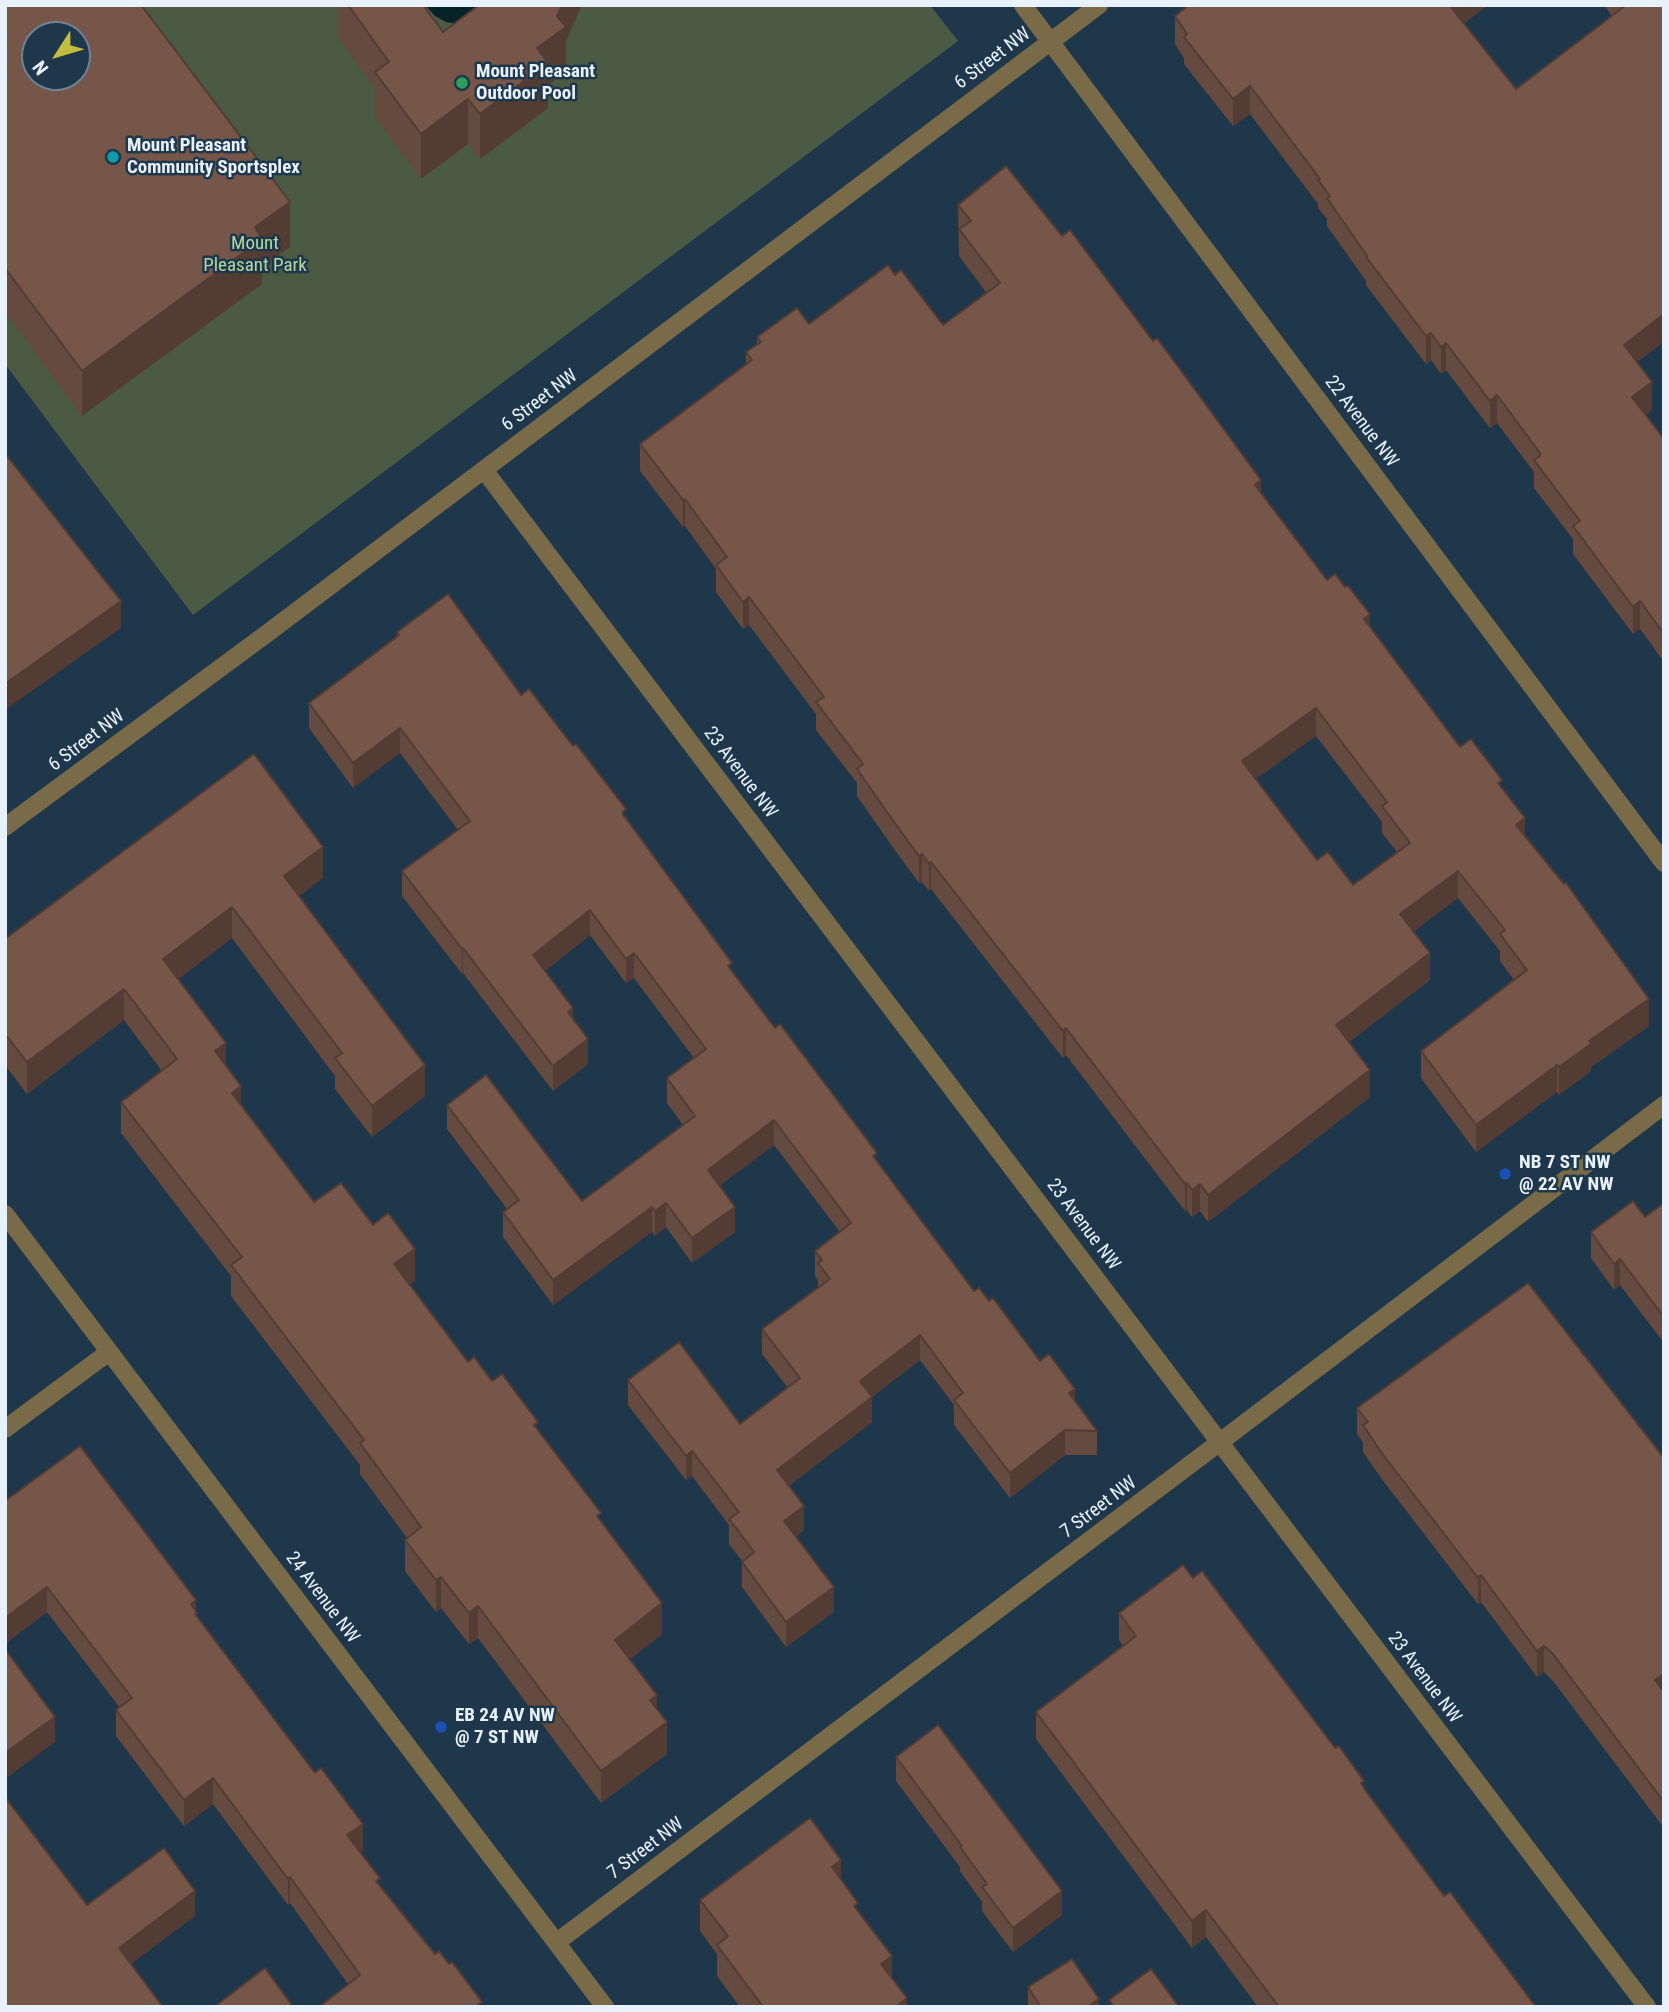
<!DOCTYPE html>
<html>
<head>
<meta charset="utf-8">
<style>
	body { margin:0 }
	#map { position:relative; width:1669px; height:2012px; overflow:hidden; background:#1f374b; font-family:"Roboto Condensed",sans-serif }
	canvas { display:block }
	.frame { position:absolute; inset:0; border:7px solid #e7f2fd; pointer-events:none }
	.north { position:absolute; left:21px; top:21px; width:70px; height:70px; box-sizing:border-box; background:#1f374b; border:2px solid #6f8292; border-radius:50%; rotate:233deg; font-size:19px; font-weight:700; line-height:28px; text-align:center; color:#e7f2fd }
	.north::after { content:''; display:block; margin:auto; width:24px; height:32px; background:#c3bd3e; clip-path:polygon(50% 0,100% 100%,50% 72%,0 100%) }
</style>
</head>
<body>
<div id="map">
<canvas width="1669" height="2012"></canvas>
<div class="frame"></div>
<div class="north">N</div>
</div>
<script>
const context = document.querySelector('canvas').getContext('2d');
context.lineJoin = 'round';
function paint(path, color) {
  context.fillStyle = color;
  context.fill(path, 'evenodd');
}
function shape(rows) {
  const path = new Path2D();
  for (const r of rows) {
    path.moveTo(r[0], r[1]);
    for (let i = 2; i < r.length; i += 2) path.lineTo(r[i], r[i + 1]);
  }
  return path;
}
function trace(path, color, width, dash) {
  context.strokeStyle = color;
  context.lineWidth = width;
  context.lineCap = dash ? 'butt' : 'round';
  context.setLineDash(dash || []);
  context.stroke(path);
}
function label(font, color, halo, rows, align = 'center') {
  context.font = font + ' "Roboto Condensed",sans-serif';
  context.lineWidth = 5;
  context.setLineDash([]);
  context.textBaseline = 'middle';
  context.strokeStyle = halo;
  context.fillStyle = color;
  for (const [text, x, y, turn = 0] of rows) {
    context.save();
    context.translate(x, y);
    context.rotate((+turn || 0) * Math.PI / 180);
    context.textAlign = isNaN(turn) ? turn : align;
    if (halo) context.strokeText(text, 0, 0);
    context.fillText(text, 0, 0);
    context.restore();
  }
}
paint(shape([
	[5,5,930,5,958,41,193,615,5,364],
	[35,35,77,35,77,77,35,77]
]), '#4a5a43');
paint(shape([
	[425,5,493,5,457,24,446,22,435,16]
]), '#072328');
trace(shape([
	[1023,5,1664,863],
	[484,470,1647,2007],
	[5,827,269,632,1099,5],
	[5,1214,605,2007],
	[5,1429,109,1352],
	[557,1942,1220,1442,1664,1105]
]), '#796a48', 18);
paint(shape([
	[5,5,290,247,262,267,262,284,82,416,5,312],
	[337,5,423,5,443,32,566,41,566,72,548,85,548,108,480,159,468,144,421,179,375,117,375,88,337,36],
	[1488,5,1463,24,1516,89,1612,16,1604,5,1664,5,1637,362,1652,410,1646,415,1664,439,1664,662,1640,629,1633,634,1573,554,1573,539,1534,488,1534,472,1497,423,1490,428,1446,370,1441,374,1431,360,1426,364,1366,285,1366,281,1327,226,1327,219,1318,208,1318,204,1250,114,1233,126,1184,64,1184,58,1175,44,1175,16],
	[958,205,1261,492,1327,580,1370,626,1460,747,1502,788,1525,837,1649,1026,1591,1067,1591,1071,1559,1095,1557,1092,1476,1152,1421,1078,1421,1051,1514,980,1500,961,1500,951,1458,898,1414,931,1430,980,1349,1042,1370,1097,1208,1222,1200,1211,1192,1217,1187,1210,1185,1211,1066,1055,1063,1058,931,889,929,891,922,882,919,883,894,849,857,796,857,783,816,730,816,714,749,625,743,629,716,592,716,569,685,526,683,527,640,471,640,444,746,364,746,352,757,345,757,337,809,324,895,275,943,325,986,292,959,256],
	[1316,736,1382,822,1382,833,1397,852,1353,885,1317,860,1255,779],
	[397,632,521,695,626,819,732,971,974,1291,989,1301,1075,1401,1097,1431,1097,1455,1065,1455,1010,1498,954,1425,954,1405,920,1360,872,1397,872,1422,789,1486,804,1530,796,1537,834,1612,786,1647,742,1587,742,1561,729,1544,729,1525,692,1476,686,1480,628,1405,628,1380,740,1424,788,1388,762,1354,762,1329,818,1288,818,1280,815,1276,815,1251,840,1232,774,1145,719,1186,735,1232,692,1263,666,1227,655,1236,652,1232,553,1305,503,1237,503,1212,507,1209,447,1129,447,1105,582,1201,683,1125,667,1103,667,1078,694,1058,634,978,626,983,590,935,545,971,573,1019,588,1064,553,1091,463,973,462,974,402,896,402,871,458,830,400,753,353,788,309,728,309,703,397,637],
	[323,878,299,896,425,1096,372,1137,335,1089,335,1076,232,938,178,979,226,1065,241,1105,314,1202,415,1281,410,1284,468,1362,492,1381,538,1430,601,1522,662,1634,630,1659,657,1710,667,1754,601,1803,478,1638,469,1644,441,1608,436,1612,405,1571,405,1540,407,1538,360,1474,360,1465,231,1296,231,1276,121,1133,121,1102,162,1071,124,1020,27,1094,5,1065,5,939],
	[1664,1203,1664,1343,1620,1285,1614,1290,1591,1258,1591,1232,1645,1217],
	[1357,1408,1664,1458,1664,1828,1553,1681,1544,1672,1537,1677,1481,1602,1478,1604,1381,1478,1363,1452,1363,1442,1357,1434],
	[5,1501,196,1611,197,1616,363,1850,360,1852,380,1885,435,1954,482,2007,348,1984,290,1903,288,1905,213,1804,184,1826,116,1736,116,1710,120,1708,47,1612,5,1644],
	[1193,1578,1364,1788,1444,1896,1536,2007,1258,2007,1206,1937,1192,1948,1036,1739,1036,1712,1123,1646,1119,1640,1119,1613],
	[896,1757,1062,1915,1013,1952,982,1911,982,1902,960,1871,960,1867,896,1781],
	[841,1880,907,2007,740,2007,717,1976,717,1954,700,1931,700,1900],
	[1028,1987,1099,2007,1028,2007]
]), '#654a3f');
paint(shape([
	[562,5,582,5,566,41,566,72,548,85,548,108,480,159,480,114,537,48,557,16],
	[1451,5,1488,5,1450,34,1450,6],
	[1250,86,1250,114,1233,126,1233,99],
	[468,99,468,144,421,179,421,134],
	[290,202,290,247,262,267,262,284,82,416,82,371,255,227],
	[1664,314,1664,342,1624,372,1624,345],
	[1431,333,1431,360,1426,364,1426,336],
	[1446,343,1446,370,1441,374,1441,347],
	[1652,382,1652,410,1632,425,1632,397],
	[1497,395,1497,423,1490,428,1490,401],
	[1261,480,1261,508,1255,485],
	[685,499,685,526,683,527,683,500],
	[749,597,749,625,743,629,743,602],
	[121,601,121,628,5,710,5,684],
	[1640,601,1640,629,1633,634,1633,607],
	[1370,614,1370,642,1364,619],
	[1316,708,1316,736,1242,789,1242,761],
	[400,728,400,753,353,788,353,763],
	[1525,818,1525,845,1516,825],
	[323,847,323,878,284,908,284,876],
	[922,854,922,882,919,883,919,856],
	[931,862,931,889,929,891,929,864],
	[1458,871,1458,898,1400,941,1400,914],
	[232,907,232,938,163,991,163,959],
	[590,910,590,935,533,980,533,955],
	[463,948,463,973,462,974,462,949],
	[634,953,634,978,626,983,626,959],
	[1430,953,1430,980,1336,1052,1336,1025],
	[124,989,124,1020,27,1094,27,1062],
	[1649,999,1649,1026,1591,1067,1591,1071,1559,1095,1559,1067,1589,1041],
	[573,1008,573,1033,568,1012],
	[1066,1028,1066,1055,1063,1058,1063,1031],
	[588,1039,588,1064,553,1091,553,1066],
	[226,1043,226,1074,215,1051],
	[425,1065,425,1096,372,1137,372,1106],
	[1557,1065,1557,1092,1476,1152,1476,1125],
	[1370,1070,1370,1097,1208,1222,1208,1195],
	[241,1086,241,1117,232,1093],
	[774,1120,774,1145,708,1194,708,1170],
	[1187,1183,1187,1210,1185,1211,1185,1184],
	[1200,1184,1200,1211,1192,1217,1192,1190],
	[666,1203,666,1227,655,1236,655,1211],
	[652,1207,652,1232,553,1305,553,1280],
	[735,1207,735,1232,692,1263,692,1238],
	[415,1249,415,1281,394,1295,394,1264],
	[1620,1259,1620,1285,1614,1290,1614,1264],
	[920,1335,920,1360,872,1397,872,1422,777,1495,777,1470,860,1381],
	[1075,1389,1075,1414,1069,1393],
	[1065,1430,1065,1455,1010,1498,1010,1473],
	[692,1451,692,1476,686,1480,686,1456],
	[804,1506,804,1530,784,1546,784,1521],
	[1481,1575,1481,1602,1478,1604,1478,1578],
	[441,1577,441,1608,436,1612,436,1580],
	[47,1587,47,1612,5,1644,5,1618],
	[834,1587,834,1612,786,1647,786,1622],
	[196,1600,196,1613,197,1613,197,1638,191,1604],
	[662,1603,662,1634,615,1671,615,1640],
	[478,1606,478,1638,469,1644,469,1613],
	[1544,1646,1544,1672,1537,1677,1537,1651],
	[1664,1674,1664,1700,1655,1680],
	[657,1695,657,1727,650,1700],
	[55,1717,55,1742,5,1779,5,1753],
	[667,1722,667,1754,601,1803,601,1771],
	[213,1778,213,1804,184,1826,184,1800],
	[363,1824,363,1850,347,1861,347,1835],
	[841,1860,841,1891,832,1867],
	[290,1877,290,1903,288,1905,288,1879],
	[195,1891,195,1916,119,1973,119,1948],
	[1062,1891,1062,1915,1013,1952,1013,1928],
	[1206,1910,1206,1937,1192,1948,1192,1921],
	[892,1956,892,1987,881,1964],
	[907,1998,907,2007,896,2007],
	[1099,1999,1099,2007,1087,2007]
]), '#523c33');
const building = shape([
	[5,5,141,5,290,202,255,227,262,239,82,371,5,268,5,5],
	[35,35,77,35,77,77,35,77,35,35],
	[348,5,423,5,443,32,479,5,562,5,557,16,566,27,537,48,548,63,480,114,468,99,421,134,375,72,389,62,348,5],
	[1189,5,1451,5,1450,6,1516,89,1625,6,1624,5,1664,5,1664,314,1624,345,1652,382,1632,397,1664,439,1664,634,1640,601,1633,607,1573,526,1580,521,1534,460,1540,456,1540,453,1497,395,1490,401,1446,343,1441,347,1431,333,1426,336,1366,257,1367,256,1327,198,1330,196,1318,180,1320,179,1250,86,1233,99,1184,37,1187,34,1175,16,1189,5],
	[1006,166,1062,236,1070,230,1153,341,1157,338,1261,480,1255,485,1327,580,1335,574,1345,587,1348,586,1370,614,1364,619,1460,747,1471,739,1502,780,1498,783,1525,818,1516,825,1564,884,1566,883,1649,999,1589,1041,1591,1044,1559,1067,1557,1065,1476,1125,1421,1051,1527,970,1500,934,1505,930,1458,871,1400,914,1430,953,1336,1025,1370,1070,1208,1195,1200,1184,1192,1190,1187,1183,1185,1184,1066,1028,1063,1031,931,862,929,864,922,854,919,856,894,822,857,769,863,764,816,702,824,697,749,597,743,602,716,565,727,557,685,499,683,500,640,444,752,360,746,352,761,342,757,337,797,308,809,324,888,265,895,275,901,270,943,325,1000,283,959,229,971,221,958,205,1006,166],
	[1316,708,1387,802,1382,806,1410,843,1353,885,1328,852,1317,860,1242,761,1316,708],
	[7,456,121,601,5,684,5,458,7,456],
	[448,594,521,695,529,689,573,746,576,744,626,809,622,813,732,963,728,966,775,1028,780,1024,877,1153,873,1156,974,1291,979,1288,989,1301,993,1298,1040,1361,1049,1354,1075,1389,1069,1393,1097,1431,1065,1430,1010,1473,954,1400,963,1393,920,1335,860,1381,872,1397,777,1470,804,1506,784,1521,834,1587,786,1622,742,1562,754,1552,729,1519,739,1512,692,1451,686,1456,628,1380,679,1342,740,1424,800,1378,762,1329,830,1279,818,1263,822,1260,815,1251,851,1223,774,1120,708,1170,735,1207,692,1238,666,1203,655,1211,652,1207,553,1280,503,1212,519,1200,447,1105,486,1075,582,1201,695,1116,667,1078,706,1049,634,953,626,959,590,910,533,955,573,1008,568,1012,588,1039,553,1066,463,948,462,949,402,871,470,821,400,728,353,763,309,703,399,635,397,632,448,594],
	[254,754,323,847,284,876,425,1065,372,1106,335,1058,342,1053,232,907,163,959,226,1043,215,1051,241,1086,232,1093,314,1202,341,1183,373,1225,388,1213,415,1249,394,1264,468,1362,474,1357,492,1381,502,1374,538,1422,534,1425,601,1513,597,1516,662,1603,615,1640,657,1695,650,1700,667,1722,601,1771,478,1606,469,1613,441,1577,436,1580,405,1540,421,1527,360,1443,364,1440,231,1265,242,1257,121,1102,177,1059,124,989,27,1062,5,1034,5,939,254,754],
	[1633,1201,1645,1217,1664,1203,1664,1317,1620,1259,1614,1264,1591,1232,1633,1201],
	[1528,1283,1664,1458,1664,1674,1655,1680,1664,1692,1664,1802,1553,1654,1544,1646,1537,1651,1481,1575,1478,1578,1381,1452,1363,1425,1368,1422,1357,1408,1528,1283],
	[80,1446,196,1600,191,1604,197,1613,195,1614,315,1773,321,1768,363,1824,347,1835,380,1878,376,1881,435,1954,439,1951,449,1964,452,1962,482,2002,475,2007,319,2007,360,1975,290,1877,288,1879,213,1778,184,1800,116,1710,132,1698,47,1587,5,1618,5,1501,80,1446],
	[1183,1565,1193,1578,1202,1571,1335,1748,1339,1746,1364,1781,1361,1783,1368,1794,1444,1896,1450,1892,1536,2007,1279,2007,1206,1910,1192,1921,1036,1712,1136,1636,1119,1613,1183,1565],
	[5,1649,55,1717,5,1753,5,1649],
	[938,1725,1062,1891,1013,1928,982,1887,987,1884,960,1847,962,1846,896,1757,938,1725],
	[5,1797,87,1905,164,1848,195,1891,119,1948,163,2007,5,2007,5,1797],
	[810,1818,841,1860,832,1867,858,1903,854,1906,892,1956,881,1964,907,1998,896,2007,763,2007,717,1945,728,1936,700,1900,810,1818],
	[1072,1959,1099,1999,1087,2007,1041,2007,1028,1987,1072,1959],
	[265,1968,293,2007,214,2007,265,1968],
	[1151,1969,1179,2007,1114,2007,1109,2000,1151,1969]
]);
paint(building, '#755649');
trace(building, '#523c33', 2);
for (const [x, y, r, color] of [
	[462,83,7,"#2e9e5b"],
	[113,157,7,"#0f9aa8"],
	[1505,1174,7,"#1a4fb4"],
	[441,1727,7,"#1a4fb4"]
]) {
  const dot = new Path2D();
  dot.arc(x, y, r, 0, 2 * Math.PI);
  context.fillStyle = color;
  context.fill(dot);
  trace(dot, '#1f374b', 2.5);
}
label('19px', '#e7f2fd', '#1f374b', [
	["6 Street NW",993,59,-37],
	["6 Street NW",540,401,-37],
	["22 Avenue NW",1361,422,53],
	["6 Street NW",87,741,-37],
	["23 Avenue NW",740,773,53],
	["23 Avenue NW",1083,1225,53],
	["7 Street NW",1099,1508,-37],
	["24 Avenue NW",322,1598,53],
	["23 Avenue NW",1424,1678,53],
	["7 Street NW",646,1849,-37]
]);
label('bold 19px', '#e7f2fd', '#1f374b', [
	["Mount Pleasant",476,72],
	["Outdoor Pool",476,94],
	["Mount Pleasant",127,146],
	["Community Sportsplex",127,168],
	["NB 7 ST NW",1519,1163],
	["@ 22 AV NW",1519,1185],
	["EB 24 AV NW",455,1716],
	["@ 7 ST NW",455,1738]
], 'left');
label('19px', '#b1d89f', '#1f374b', [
	["Mount",255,244],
	["Pleasant Park",255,266]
]);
</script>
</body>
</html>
